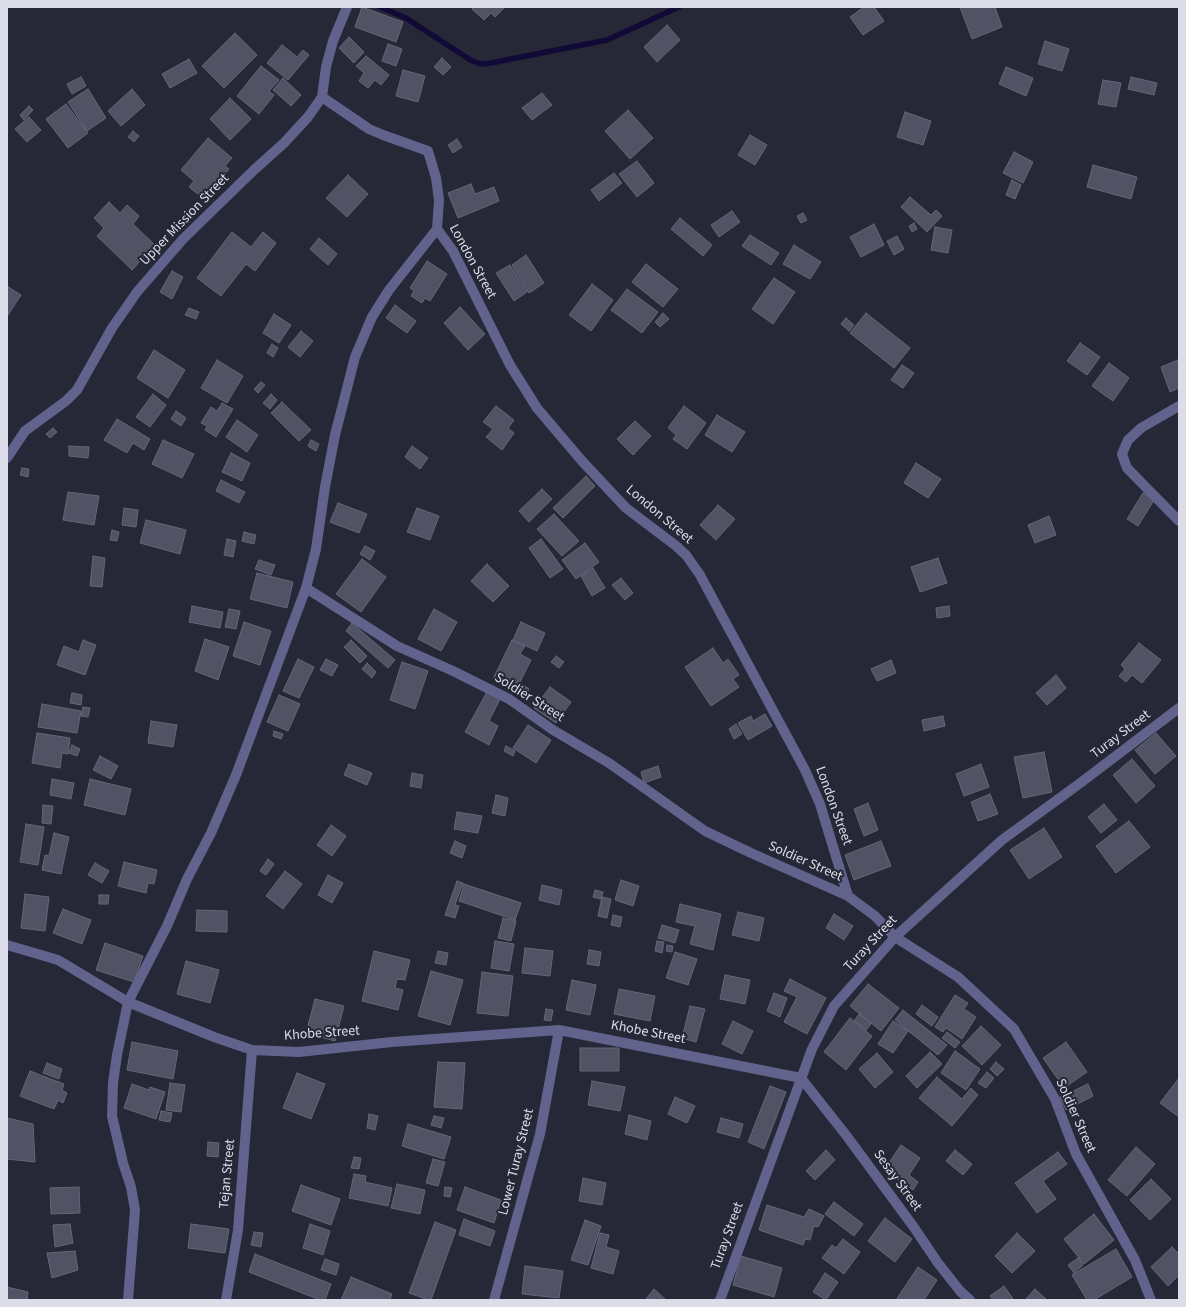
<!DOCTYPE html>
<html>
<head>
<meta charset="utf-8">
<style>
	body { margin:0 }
	#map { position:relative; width:1186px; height:1307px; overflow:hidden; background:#262737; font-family:"Source Sans 3",sans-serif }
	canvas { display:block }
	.frame { position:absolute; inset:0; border:8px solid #dcdde8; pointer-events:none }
</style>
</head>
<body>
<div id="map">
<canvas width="1186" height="1307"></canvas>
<div class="frame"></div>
</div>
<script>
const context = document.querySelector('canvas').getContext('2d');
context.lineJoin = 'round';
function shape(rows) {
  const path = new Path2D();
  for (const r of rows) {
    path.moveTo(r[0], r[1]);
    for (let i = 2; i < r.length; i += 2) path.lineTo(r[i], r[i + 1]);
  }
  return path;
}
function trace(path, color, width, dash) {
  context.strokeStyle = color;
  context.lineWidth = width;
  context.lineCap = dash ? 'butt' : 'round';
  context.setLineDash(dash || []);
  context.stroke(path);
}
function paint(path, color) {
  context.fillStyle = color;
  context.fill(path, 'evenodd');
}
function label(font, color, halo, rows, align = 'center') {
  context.font = font + ' "Source Sans 3",sans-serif';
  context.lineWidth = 4;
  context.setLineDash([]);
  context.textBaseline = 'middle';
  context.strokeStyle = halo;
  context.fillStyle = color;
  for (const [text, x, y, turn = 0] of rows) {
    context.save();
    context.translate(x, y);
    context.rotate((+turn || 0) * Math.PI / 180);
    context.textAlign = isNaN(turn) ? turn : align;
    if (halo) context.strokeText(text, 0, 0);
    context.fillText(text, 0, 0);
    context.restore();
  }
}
trace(shape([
	[380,7,406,18,472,61,481,64,491,63,607,40,679,7]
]), '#110a36', 5.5);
const building = shape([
	[362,7,403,22,396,42,355,27,362,7],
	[474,7,505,7,495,17,491,13,484,20,472,9,474,7],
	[864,7,874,7,884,21,863,35,850,17,864,7],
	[960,7,995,7,1002,27,972,39,960,7],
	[667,25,680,40,657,62,644,47,667,25],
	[235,33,257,55,224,88,202,66,235,33],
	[349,37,364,52,354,63,339,48,349,37],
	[1045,41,1069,49,1062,71,1038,64,1045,41],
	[388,44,402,49,396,66,382,61,388,44],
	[282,45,297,57,303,50,309,55,288,80,267,63,282,45],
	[366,56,389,75,381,85,375,80,368,88,359,81,364,73,356,66,366,56],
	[442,58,451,67,443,75,434,67,442,58],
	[189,59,197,73,170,88,162,74,189,59],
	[261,66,279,80,269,91,274,95,259,114,237,96,261,66],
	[1006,67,1033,78,1026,96,999,84,1006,67],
	[403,70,425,76,418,102,396,96,403,70],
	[81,77,86,86,72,94,67,84,81,77],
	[1131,77,1157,83,1154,95,1128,89,1131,77],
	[283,78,301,95,291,106,273,90,283,78],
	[1103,80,1121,83,1116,107,1098,104,1103,80],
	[88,89,106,118,87,131,68,102,88,89],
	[132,89,145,105,121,126,108,111,132,89],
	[542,93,552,105,532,120,522,108,542,93],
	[230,98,251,119,230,140,210,119,230,98],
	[66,104,88,133,68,148,46,119,66,104],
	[29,106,33,110,24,120,20,115,29,106],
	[628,110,653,138,630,159,605,131,628,110],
	[905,112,931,121,923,145,897,137,905,112],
	[29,117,41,130,27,142,15,129,29,117],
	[133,131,139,136,134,142,128,137,133,131],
	[750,135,767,145,755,165,738,155,750,135],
	[208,138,232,158,225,166,229,169,204,199,189,187,194,181,181,170,208,138],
	[457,139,462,147,453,153,448,145,457,139],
	[1014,152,1033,162,1023,183,1003,173,1014,152],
	[637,161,654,183,637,197,619,174,637,161],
	[1093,165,1137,177,1131,199,1087,187,1093,165],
	[614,173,622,183,599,201,591,190,614,173],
	[348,175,368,194,347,217,326,198,348,175],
	[1012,180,1021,185,1015,199,1006,195,1012,180],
	[471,184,475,194,494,187,499,201,458,218,448,193,471,184],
	[910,197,931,215,936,210,942,216,927,232,901,207,910,197],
	[109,202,120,213,127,205,139,216,133,224,155,245,132,270,97,236,104,228,94,218,109,202],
	[732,211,740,222,719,237,711,225,732,211],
	[803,213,807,220,801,223,797,216,803,213],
	[680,218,712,245,703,256,671,229,680,218],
	[914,223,917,229,912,232,909,226,914,223],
	[874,224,884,245,861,257,850,237,874,224],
	[935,227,952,230,948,253,931,250,935,227],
	[232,232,251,247,263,232,276,243,255,271,246,264,221,296,197,278,232,232],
	[750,235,779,253,771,265,742,246,750,235],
	[897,236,904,249,894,255,887,241,897,236],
	[319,238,337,254,328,265,310,249,319,238],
	[794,245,821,262,810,279,783,264,794,245],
	[526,255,544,283,529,293,512,265,526,255],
	[427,261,447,274,430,301,425,298,422,303,411,296,414,291,410,288,427,261],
	[646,264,678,289,663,307,632,282,646,264],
	[510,265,527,292,514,301,496,273,510,265],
	[172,271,183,277,172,299,160,292,172,271],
	[774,278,795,292,773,324,752,309,774,278],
	[592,284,613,300,591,331,569,315,592,284],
	[7,286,21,295,8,315,7,314,7,286],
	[627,289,658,312,642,333,611,310,627,289],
	[395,305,416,321,407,333,386,318,395,305],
	[460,307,485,334,468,350,444,323,460,307],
	[189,308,199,312,196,319,185,315,189,308],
	[663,313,669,319,660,327,655,322,663,313],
	[866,313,910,348,894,368,850,333,866,313],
	[274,314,291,325,279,343,263,333,274,314],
	[846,318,854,325,849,331,841,324,846,318],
	[301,331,313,341,300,357,288,347,301,331],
	[1080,343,1100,357,1087,375,1067,361,1080,343],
	[272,344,278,348,273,357,267,353,272,344],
	[154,350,185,370,168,398,137,378,154,350],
	[217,360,243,376,227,403,201,388,217,360],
	[1178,360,1179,363,1179,388,1170,392,1161,367,1178,360],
	[1109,363,1129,378,1113,401,1092,386,1109,363],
	[902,365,914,373,903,388,891,380,902,365],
	[261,382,265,385,258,393,254,389,261,382],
	[153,394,166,405,150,427,136,417,153,394],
	[271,394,277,400,270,409,263,403,271,394],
	[282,402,311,430,299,441,271,413,282,402],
	[222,403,233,409,216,437,205,430,207,426,201,423,211,407,217,411,222,403],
	[496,406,514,420,508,428,514,433,502,450,486,437,493,429,483,422,496,406],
	[684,406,706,423,687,449,673,439,676,435,668,428,684,406],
	[176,411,186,418,181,426,171,419,176,411],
	[717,415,745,432,732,452,705,435,717,415],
	[117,419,150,439,144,450,133,443,127,453,104,440,117,419],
	[237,420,258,435,247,452,226,437,237,420],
	[635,421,651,436,633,455,617,439,635,421],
	[53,428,57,432,50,438,46,434,53,428],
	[163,440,194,454,182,478,152,464,163,440],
	[311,440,319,444,316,451,308,446,311,440],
	[69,446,89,447,88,458,69,456,69,446],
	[412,446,428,458,420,469,405,457,412,446],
	[231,453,250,463,242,481,222,472,231,453],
	[916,463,941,479,928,498,904,483,916,463],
	[22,468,29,469,28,477,20,475,22,468],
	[586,476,595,486,563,518,553,508,586,476],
	[221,480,245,492,239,503,216,491,221,480],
	[542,489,552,499,529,522,519,511,542,489],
	[68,492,99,496,94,525,63,520,68,492],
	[1143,493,1154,500,1138,526,1127,519,1143,493],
	[338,503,367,514,359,533,330,522,338,503],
	[718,505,735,519,716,540,700,525,718,505],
	[124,508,138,510,136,527,122,525,124,508],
	[417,508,439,516,430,540,407,532,417,508],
	[554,514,579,541,562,556,537,529,554,514],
	[1049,516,1056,535,1035,543,1028,525,1049,516],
	[146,520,186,530,180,554,140,543,146,520],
	[112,530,119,532,117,541,110,540,112,530],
	[244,532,256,535,254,544,242,541,244,532],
	[227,539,236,541,233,557,224,555,227,539],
	[541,539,563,569,550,578,529,548,541,539],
	[585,543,599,562,576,579,562,560,585,543],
	[365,546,375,551,370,560,360,554,365,546],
	[93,556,105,558,102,587,90,586,93,556],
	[938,558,947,583,920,592,911,567,938,558],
	[362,559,386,577,361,612,336,594,362,559],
	[259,560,275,565,271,575,255,569,259,560],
	[487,564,509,586,493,602,471,581,487,564],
	[593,568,605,588,592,596,581,576,593,568],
	[257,573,293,582,287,608,250,599,257,573],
	[621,578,633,593,625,600,612,585,621,578],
	[192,606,223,612,220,628,189,622,192,606],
	[949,606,950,616,937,618,936,608,949,606],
	[229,609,240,611,236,629,225,627,229,609],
	[434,609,457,622,441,651,418,639,434,609],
	[244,622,271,631,260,665,233,656,244,622],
	[521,622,545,633,537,651,513,640,521,622],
	[352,623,395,660,388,668,346,631,352,623],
	[205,639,229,647,218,680,195,671,205,639],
	[83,640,96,645,85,675,57,665,64,646,79,652,83,640],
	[351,640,367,656,360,663,344,647,351,640],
	[512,640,525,646,520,654,531,660,516,690,493,679,512,640],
	[1139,643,1161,660,1142,683,1132,675,1126,682,1119,676,1125,669,1121,665,1139,643],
	[713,648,723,663,728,659,739,675,733,679,739,687,711,706,685,667,713,648],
	[556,656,564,662,559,668,551,662,556,656],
	[298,659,314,667,299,698,283,691,298,659],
	[326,659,338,665,332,676,320,670,326,659],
	[891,660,896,673,877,681,871,669,891,660],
	[402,662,428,671,415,709,390,700,402,662],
	[367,663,376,672,372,678,362,669,367,663],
	[1056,675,1066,688,1047,705,1036,693,1056,675],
	[523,685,529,689,525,697,518,693,523,685],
	[550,687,571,702,556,723,534,708,550,687],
	[488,690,501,697,489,721,498,726,489,745,465,732,488,690],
	[72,693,82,695,81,705,70,703,72,693],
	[279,695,300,704,288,731,267,722,279,695],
	[42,704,81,711,77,733,38,727,42,704],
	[83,707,90,708,88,717,81,716,83,707],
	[765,714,772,726,748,740,738,723,751,716,753,721,765,714],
	[943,716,945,726,924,731,922,720,943,716],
	[151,721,177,725,173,747,148,743,151,721],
	[736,724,742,734,734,739,729,729,736,724],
	[528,725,551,740,536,763,513,748,528,725],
	[274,731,283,734,281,739,273,736,274,731],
	[37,733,70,738,68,754,62,753,60,768,32,763,37,733],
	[1156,733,1176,756,1155,774,1135,750,1156,733],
	[72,745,80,749,77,756,69,753,72,745],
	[506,746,515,751,513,756,504,751,506,746],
	[1044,752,1052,792,1023,798,1014,757,1044,752],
	[100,756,118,766,111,779,93,770,100,756],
	[1132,759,1155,786,1136,803,1113,775,1132,759],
	[349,764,372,773,367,785,344,775,349,764],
	[981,764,989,787,964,796,956,774,981,764],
	[658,766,661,777,644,783,641,772,658,766],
	[412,773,423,775,421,788,410,786,412,773],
	[52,779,74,783,71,799,50,795,52,779],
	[90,779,131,789,125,815,84,805,90,779],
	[990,794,998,814,978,821,971,802,990,794],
	[496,795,508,798,505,816,492,813,496,795],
	[868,803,878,830,864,836,854,809,868,803],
	[1104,804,1117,820,1101,833,1088,817,1104,804],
	[43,805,53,806,51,824,42,823,43,805],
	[457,812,482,816,478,833,454,829,457,812],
	[1129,821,1150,847,1116,873,1096,846,1129,821],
	[26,824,44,827,38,865,20,862,26,824],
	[331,825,346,836,332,856,317,845,331,825],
	[1044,828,1062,857,1029,879,1010,850,1044,828],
	[54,833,69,837,61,874,42,870,45,855,49,856,54,833],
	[455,841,466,846,462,858,450,853,455,841],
	[881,841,891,866,854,880,845,855,881,841],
	[268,859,274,864,266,875,260,871,268,859],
	[124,862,157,870,154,884,148,883,146,893,118,886,124,862],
	[95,863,109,871,102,883,88,875,95,863],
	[285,871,302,884,283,909,266,896,285,871],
	[328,875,343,883,332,903,318,895,328,875],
	[621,880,639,886,633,906,615,900,621,880],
	[457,881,463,883,455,905,459,906,455,918,445,915,457,881],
	[464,884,521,903,515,920,459,901,464,884],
	[542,885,562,890,559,905,539,900,542,885],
	[595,890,603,892,601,899,593,897,595,890],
	[25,894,49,897,45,931,21,928,25,894],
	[99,895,109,895,108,904,99,904,99,895],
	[602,897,611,899,607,918,598,916,602,897],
	[680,904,721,914,713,950,690,944,695,926,676,922,680,904],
	[63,909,91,920,82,944,53,933,63,909],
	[197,910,227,911,227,932,196,931,197,910],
	[738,912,764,918,759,941,732,935,738,912],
	[834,914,853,926,844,940,826,928,834,914],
	[613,915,622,917,620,927,611,925,613,915],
	[503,918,516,921,511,941,498,938,503,918],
	[662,925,679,930,675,943,658,938,662,925],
	[495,941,514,944,509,971,491,968,495,941],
	[657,941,664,942,662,953,655,951,657,941],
	[105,943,143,956,134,982,96,970,105,943],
	[667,945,673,946,672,952,666,951,667,945],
	[525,948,553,951,550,976,522,973,525,948],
	[589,950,601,952,599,966,587,964,589,950],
	[374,951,410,960,405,980,397,979,395,988,403,990,398,1010,362,1001,374,951],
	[438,951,448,953,446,965,435,963,438,951],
	[675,952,697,959,688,985,666,978,675,952],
	[186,961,219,970,210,1003,177,994,186,961],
	[431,971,463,980,450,1025,418,1016,431,971],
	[482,972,513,976,508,1016,477,1013,482,972],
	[725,975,750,980,745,1004,720,999,725,975],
	[790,979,826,998,807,1034,784,1022,797,997,784,991,790,979],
	[572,980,596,985,590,1015,566,1010,572,980],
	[868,984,899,1008,881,1031,850,1006,868,984],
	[619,989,655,996,650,1021,614,1014,619,989],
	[774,993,787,998,780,1017,767,1011,774,993],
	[955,995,968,1003,964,1009,976,1017,962,1039,946,1028,943,1032,935,1027,955,995],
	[315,999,344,1006,335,1041,306,1033,315,999],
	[922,1005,938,1017,932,1026,916,1014,922,1005],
	[690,1006,705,1009,696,1042,682,1038,690,1006],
	[546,1009,553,1010,551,1021,544,1020,546,1009],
	[903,1010,947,1045,938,1055,895,1020,903,1010],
	[859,1014,871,1024,866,1030,854,1021,859,1014],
	[850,1018,872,1036,846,1070,824,1052,850,1018],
	[733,1021,753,1031,742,1054,722,1044,733,1021],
	[893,1021,908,1031,893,1053,878,1044,893,1021],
	[981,1026,1001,1045,982,1065,962,1046,981,1026],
	[947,1032,960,1042,955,1048,942,1038,947,1032],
	[132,1042,178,1051,173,1079,127,1070,132,1042],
	[1066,1042,1087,1072,1064,1088,1043,1058,1066,1042],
	[580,1048,619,1048,619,1071,580,1071,580,1048],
	[955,1051,980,1069,966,1090,941,1073,955,1051],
	[930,1052,942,1064,917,1088,906,1076,930,1052],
	[877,1053,893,1072,875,1088,859,1069,877,1053],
	[438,1062,465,1063,462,1109,434,1107,438,1062],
	[996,1062,1004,1069,997,1076,990,1069,996,1062],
	[47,1063,62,1069,59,1079,43,1073,47,1063],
	[30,1071,64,1084,62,1090,67,1093,63,1103,58,1100,54,1109,20,1096,30,1071],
	[987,1072,994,1078,986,1088,978,1083,987,1072],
	[297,1073,325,1084,311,1119,283,1108,297,1073],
	[937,1077,962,1099,971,1088,978,1095,952,1126,919,1098,937,1077],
	[1179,1078,1179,1117,1160,1103,1179,1078],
	[592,1081,625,1087,620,1111,588,1105,592,1081],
	[170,1083,185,1085,181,1112,166,1110,170,1083],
	[132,1084,149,1090,150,1087,165,1092,156,1119,124,1108,132,1084],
	[1088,1084,1093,1096,1066,1110,1060,1097,1088,1084],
	[770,1086,786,1092,764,1149,748,1142,770,1086],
	[675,1097,695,1106,687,1123,668,1114,675,1097],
	[161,1111,172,1113,170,1122,159,1120,161,1111],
	[369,1114,378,1116,375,1130,367,1128,369,1114],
	[629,1115,651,1121,647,1140,625,1134,629,1115],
	[434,1116,444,1118,441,1128,431,1125,434,1116],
	[7,1118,33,1124,35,1162,7,1159,7,1118],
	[721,1118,743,1124,739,1138,717,1132,721,1118],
	[408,1124,451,1137,444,1159,402,1146,408,1124],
	[208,1142,219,1143,218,1157,207,1156,208,1142],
	[901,1145,920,1158,909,1175,918,1182,913,1190,884,1170,901,1145],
	[1136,1147,1155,1164,1127,1196,1108,1180,1136,1147],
	[826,1150,835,1160,815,1180,806,1171,826,1150],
	[955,1150,972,1164,963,1175,946,1161,955,1150],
	[1058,1152,1067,1164,1043,1181,1056,1199,1037,1213,1015,1183,1058,1152],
	[354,1157,361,1158,359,1169,351,1168,354,1157],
	[433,1159,445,1162,438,1186,426,1183,433,1159],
	[354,1174,366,1176,365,1182,392,1188,388,1206,349,1198,354,1174],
	[583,1178,606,1183,602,1205,579,1201,583,1178],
	[1151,1179,1171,1199,1150,1220,1130,1200,1151,1179],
	[397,1184,425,1190,420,1214,391,1208,397,1184],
	[301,1185,340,1199,331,1225,292,1211,301,1185],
	[79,1187,80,1213,51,1214,50,1188,79,1187],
	[445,1187,452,1188,450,1197,444,1196,445,1187],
	[465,1187,501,1200,494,1223,457,1210,465,1187],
	[834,1202,863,1224,854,1236,825,1214,834,1202],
	[767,1205,804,1217,809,1209,824,1216,818,1227,814,1226,810,1240,805,1239,803,1245,759,1230,767,1205],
	[1094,1214,1114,1240,1084,1264,1064,1239,1094,1214],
	[885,1218,912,1239,895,1262,868,1241,885,1218],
	[464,1219,495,1231,490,1246,459,1235,464,1219],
	[585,1220,601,1226,588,1265,571,1260,585,1220],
	[435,1222,456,1230,431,1300,429,1300,409,1293,435,1222],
	[70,1224,73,1243,55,1247,53,1225,70,1224],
	[191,1224,229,1229,225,1253,188,1248,191,1224],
	[310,1224,330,1231,323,1255,303,1248,310,1224],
	[254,1232,263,1233,261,1247,251,1245,254,1232],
	[600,1233,609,1235,606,1247,619,1251,613,1274,591,1268,600,1233],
	[1017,1233,1035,1251,1012,1273,995,1256,1017,1233],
	[843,1239,860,1252,844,1274,822,1258,832,1245,836,1248,843,1239],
	[1172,1247,1179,1254,1179,1275,1168,1286,1151,1267,1172,1247],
	[1116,1249,1132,1277,1094,1300,1087,1300,1072,1275,1116,1249],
	[75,1251,78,1270,52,1278,47,1253,75,1251],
	[255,1254,331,1284,325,1300,320,1300,249,1272,255,1254],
	[741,1256,782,1268,774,1297,733,1285,741,1256],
	[1078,1258,1083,1265,1074,1273,1068,1265,1078,1258],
	[325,1259,339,1264,336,1275,321,1270,325,1259],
	[525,1266,563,1271,559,1298,522,1294,525,1266],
	[918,1267,937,1280,924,1300,896,1300,918,1267],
	[825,1273,838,1282,826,1300,813,1292,825,1273],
	[351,1277,392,1294,390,1300,341,1300,351,1277],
	[1004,1286,1014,1300,993,1300,990,1296,1004,1286],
	[7,1287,28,1292,27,1300,7,1300,7,1287],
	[654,1289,666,1300,646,1299,654,1289],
	[1035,1289,1047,1300,1025,1300,1035,1289]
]);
paint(building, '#515264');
trace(building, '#656679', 1);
trace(shape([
	[322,97,369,129,383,135,428,151,436,178,439,200,437,229,453,251,510,365,537,408,582,461,626,508,675,545,686,555,700,575,805,770,820,804,848,896],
	[1179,406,1141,428,1128,440,1122,454,1127,468,1179,521],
	[7,458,25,431,66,401,77,390,112,328,137,292,183,239,254,170,284,143,308,117,322,97,326,67,333,41,347,7],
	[306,588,397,646,453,671,509,699,553,730,609,763,705,831,751,853,848,896,875,916,895,937,958,977,1014,1029,1055,1099,1076,1154,1135,1260,1151,1300],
	[7,945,58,960,128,1002,167,926,187,879,211,833,236,775,306,588,316,549,325,487,335,435,355,357,372,317,389,290,437,229],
	[128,1300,135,1210,131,1187,123,1163,112,1116,113,1083,117,1055,128,1002,214,1037,252,1050,299,1052,392,1042,559,1030,801,1078,846,1135,913,1226,938,1263,960,1291,970,1300],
	[226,1300,238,1230,252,1050],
	[494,1300,540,1134,559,1030],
	[720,1300,812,1049,834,1006,895,937,1002,840,1079,784,1179,708]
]), '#62638c', 10);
label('14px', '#dcdde8', '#262737', [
	["Upper Mission Street",185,220,-46],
	["London Street",472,262,61],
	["London Street",659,515,40],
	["Soldier Street",529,698,32],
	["Turay Street",1121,735,-37],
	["London Street",833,806,70],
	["Soldier Street",805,862,24],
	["Turay Street",871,944,-47],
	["Khobe Street",648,1033,11],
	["Khobe Street",322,1034,-4],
	["Soldier Street",1075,1116,66],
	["Lower Turay Street",517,1162,-76],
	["Tejan Street",228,1174,-85],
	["Sesay Street",897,1181,54],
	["Turay Street",728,1236,-70]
]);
</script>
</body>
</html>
